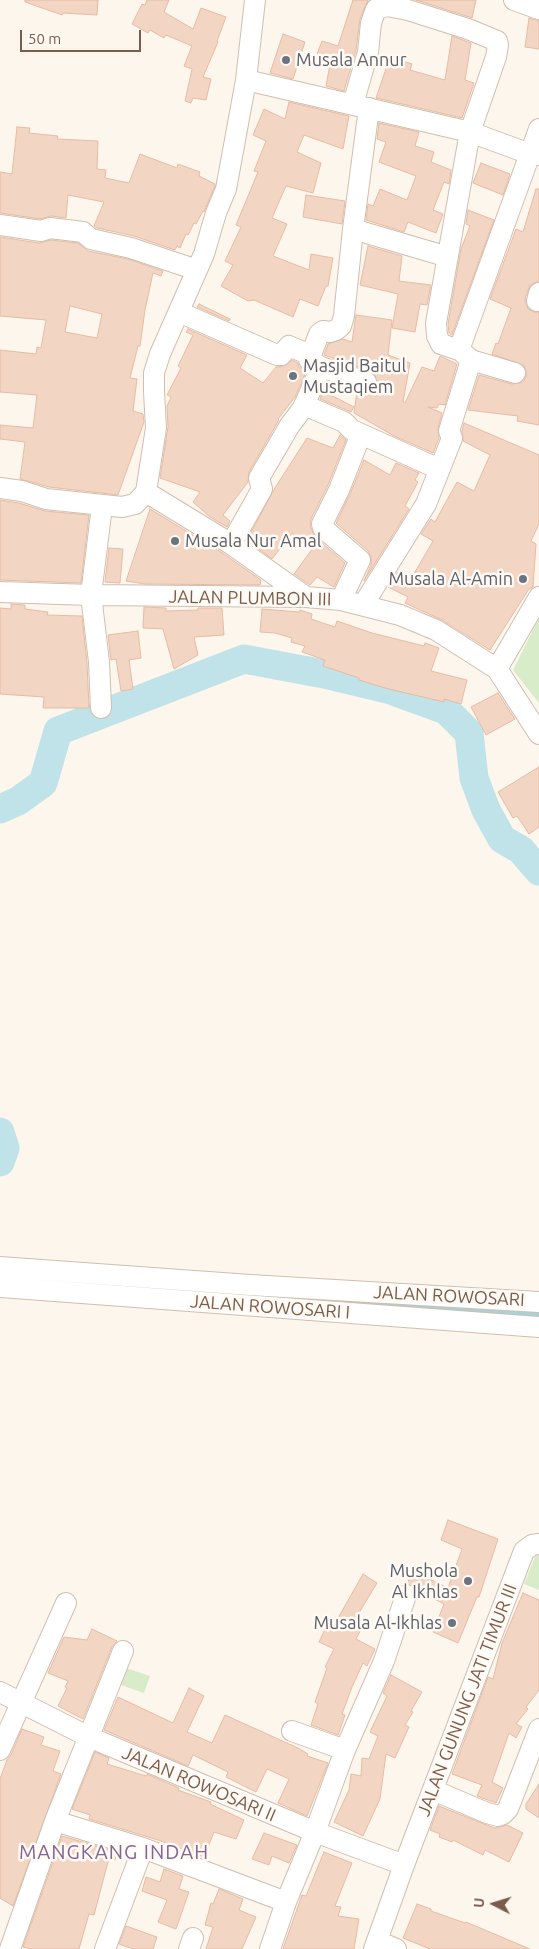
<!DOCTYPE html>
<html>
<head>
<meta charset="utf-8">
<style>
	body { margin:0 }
	#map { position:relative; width:539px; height:1949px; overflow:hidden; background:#fdf6ec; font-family:Ubuntu,sans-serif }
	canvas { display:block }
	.north { position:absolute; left:469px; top:1879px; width:50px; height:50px; -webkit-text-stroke:4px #fffaf3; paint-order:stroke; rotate:275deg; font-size:14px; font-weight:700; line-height:20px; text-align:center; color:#7a5c4d }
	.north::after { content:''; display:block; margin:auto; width:18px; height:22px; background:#7a5c4d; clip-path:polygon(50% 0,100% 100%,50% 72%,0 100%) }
	.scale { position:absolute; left:20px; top:30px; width:121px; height:22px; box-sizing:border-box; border:2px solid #7a5c4d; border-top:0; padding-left:6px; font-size:15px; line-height:18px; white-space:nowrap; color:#7a5c4d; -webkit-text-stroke:4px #fffaf3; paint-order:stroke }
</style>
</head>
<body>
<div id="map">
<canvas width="539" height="1949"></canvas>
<div class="north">U</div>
<div class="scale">50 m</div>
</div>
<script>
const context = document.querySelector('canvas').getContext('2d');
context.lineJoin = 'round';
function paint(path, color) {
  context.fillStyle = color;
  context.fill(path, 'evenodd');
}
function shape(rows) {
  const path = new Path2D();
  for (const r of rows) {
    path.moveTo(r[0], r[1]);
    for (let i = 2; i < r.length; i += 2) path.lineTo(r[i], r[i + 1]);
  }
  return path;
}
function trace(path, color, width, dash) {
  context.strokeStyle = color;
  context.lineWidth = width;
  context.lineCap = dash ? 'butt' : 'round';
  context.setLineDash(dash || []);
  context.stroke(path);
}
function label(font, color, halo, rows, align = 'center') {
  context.font = font + ' Ubuntu,sans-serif';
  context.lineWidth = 5;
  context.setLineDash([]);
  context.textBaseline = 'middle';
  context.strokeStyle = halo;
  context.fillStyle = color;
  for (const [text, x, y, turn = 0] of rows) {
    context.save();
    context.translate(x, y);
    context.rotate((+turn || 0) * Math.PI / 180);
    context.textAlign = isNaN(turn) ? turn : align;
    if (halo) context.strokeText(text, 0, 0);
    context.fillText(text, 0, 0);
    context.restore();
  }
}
paint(shape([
	[539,618,539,703,513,670],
	[539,1547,539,1590,524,1584],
	[120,1666,150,1676,144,1693,115,1683]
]), '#d8ecc9');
trace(shape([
	[160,1289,187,1290],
	[288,1297,539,1315]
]), '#a5d3da', 5);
trace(shape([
	[0,809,18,801,43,783,58,731,244,659,324,674,391,690,446,710,469,733,474,778,486,810,502,839,521,850,539,871],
	[0,1132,5,1148,0,1162]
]), '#bfe3e8', 29);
const building = shape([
	[25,0,98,0,97,15,63,13,62,15,25,2,25,0],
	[147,0,169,0,164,12,193,29,201,8,226,17,217,41,218,42,203,77,211,79,206,100,193,98,191,103,185,101,192,69,184,66,192,46,166,35,164,38,150,30,148,33,132,24,142,4,145,5,147,0],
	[353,0,368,0,360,19,356,50,344,91,326,86,331,59,317,54,322,41,338,46,353,0],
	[416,0,476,0,472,18,416,0],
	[529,18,539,21,539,49,525,47,529,18],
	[283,34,305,42,293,79,270,73,283,34],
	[452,36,471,43,465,80,474,83,462,118,376,98,390,57,412,64,410,70,445,80,452,36],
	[289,102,349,116,343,149,304,135,297,152,321,163,313,193,286,186,272,218,287,224,273,256,309,270,311,254,333,258,328,286,326,286,318,306,300,299,293,317,254,300,248,301,221,286,233,265,225,261,241,227,236,225,258,172,254,171,266,141,253,135,264,109,285,119,289,102],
	[379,123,419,132,415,146,434,152,431,162,451,170,449,184,444,182,433,210,443,214,436,233,408,222,404,232,366,220,368,204,373,206,380,189,407,200,416,176,379,162,386,142,377,139,379,123],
	[17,127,30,128,29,133,58,136,57,139,98,141,97,169,106,170,105,178,129,183,140,154,177,168,178,164,200,172,199,176,215,184,215,186,204,212,203,211,196,224,194,223,188,235,186,234,180,248,177,246,175,250,134,236,97,228,94,226,104,202,68,195,66,218,51,216,40,219,0,213,0,172,12,174,17,127],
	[481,163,510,174,503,195,473,183,481,163],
	[536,189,539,189,539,281,530,285,525,299,528,309,534,312,539,312,539,425,517,421,518,416,468,410,479,375,512,384,523,382,526,377,526,370,523,365,492,354,496,343,498,344,511,308,490,299,516,229,523,232,536,189],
	[306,195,345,201,342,224,303,217,306,195],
	[468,210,494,220,452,335,449,333,448,324,461,249,470,226,466,224,468,210],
	[0,237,39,243,51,240,78,243,88,251,128,259,163,271,161,276,153,273,145,310,140,346,138,346,130,378,137,379,133,411,143,414,144,422,118,495,49,487,20,479,25,442,0,439,0,425,33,428,37,395,0,392,0,350,36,354,37,347,41,348,46,320,0,316,0,237],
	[70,306,102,314,97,338,65,332,70,306],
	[368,246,402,256,399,281,431,285,427,305,420,304,415,332,392,328,398,294,360,285,368,246],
	[199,304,230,319,229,321,197,307,199,304],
	[356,315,392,320,388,355,410,363,403,402,405,403,422,367,434,371,440,356,457,364,445,405,439,404,437,408,428,407,442,413,438,428,439,438,433,453,394,436,354,413,357,391,368,394,374,391,377,385,375,375,370,371,324,355,328,344,343,339,352,342,356,315],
	[188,329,247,355,240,368,263,383,276,367,285,366,292,360,298,363,299,367,306,372,295,397,278,419,279,420,249,472,248,482,223,515,230,521,227,527,210,517,193,502,200,492,160,478,168,427,167,406,171,397,167,395,181,368,178,366,193,335,186,332,188,329],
	[323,391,354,407,351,412,320,399,323,391],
	[464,423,539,455,539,524,531,541,536,544,533,587,529,589,490,650,442,620,405,603,408,597,388,587,398,572,411,579,433,541,421,534,431,519,435,522,457,482,474,491,490,455,463,441,462,430,464,423],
	[340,435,346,440,328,485,311,519,310,526,315,537,345,563,334,587,317,577,310,585,294,574,313,548,292,533,272,559,247,540,273,491,307,438,333,448,340,435],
	[364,460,390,475,396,463,419,473,415,480,418,482,405,506,409,509,364,581,371,565,371,557,368,551,336,523,350,494,364,460],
	[0,500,19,503,45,511,89,515,81,583,0,580,0,500],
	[150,509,224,554,261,580,260,585,145,584,126,581,150,509],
	[109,548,123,549,120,583,105,582,109,548],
	[11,604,25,605,25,609,48,612,47,615,82,616,87,663,89,708,43,708,44,697,0,694,0,608,11,609,11,604],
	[144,607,166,608,166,611,198,610,198,608,222,608,224,635,194,637,198,655,174,669,163,629,143,628,144,607],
	[262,609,299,612,300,610,312,614,311,619,335,627,337,621,372,633,424,646,425,643,439,648,431,671,467,680,461,704,444,699,444,702,385,688,359,680,359,678,323,666,325,660,302,652,305,646,291,642,292,638,275,633,260,632,262,609],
	[138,631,141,658,129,660,133,689,121,691,116,659,111,660,108,635,138,631],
	[498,693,515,719,486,735,471,707,498,693],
	[539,767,539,827,529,834,517,816,513,818,498,792,539,767],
	[448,1520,498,1539,479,1597,477,1597,458,1643,433,1632,444,1604,407,1584,413,1571,448,1588,462,1549,441,1540,448,1520],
	[363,1574,377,1583,357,1616,366,1620,356,1639,375,1649,367,1666,363,1663,352,1687,342,1714,345,1715,338,1735,311,1725,318,1704,315,1702,327,1668,325,1667,334,1649,319,1642,327,1625,333,1627,363,1574],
	[523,1593,539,1600,539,1690,526,1707,528,1709,516,1724,522,1727,516,1738,509,1733,492,1782,503,1788,496,1803,477,1796,482,1785,452,1774,488,1677,493,1679,502,1643,523,1593],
	[92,1629,117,1641,112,1647,83,1719,58,1706,67,1688,65,1687,68,1681,48,1673,64,1637,87,1640,92,1629],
	[391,1675,422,1692,411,1711,413,1712,405,1725,409,1727,395,1758,386,1754,380,1799,363,1836,334,1822,349,1790,351,1774,361,1776,362,1758,369,1759,378,1736,370,1732,387,1696,383,1693,391,1675],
	[189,1688,204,1696,187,1732,212,1743,225,1715,298,1748,308,1754,307,1756,328,1763,307,1816,278,1803,289,1779,267,1769,256,1792,226,1777,228,1772,193,1755,188,1766,104,1730,118,1697,173,1723,189,1688],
	[22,1729,44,1737,41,1745,60,1751,53,1771,61,1774,13,1906,0,1898,0,1779,7,1760,11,1755,22,1729],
	[95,1752,109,1758,107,1764,146,1776,147,1774,179,1788,178,1790,211,1802,210,1804,244,1820,236,1839,214,1832,204,1857,158,1840,89,1819,90,1815,72,1809,95,1752],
	[539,1784,539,1818,526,1809,526,1804,539,1784],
	[439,1806,484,1824,495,1828,507,1825,523,1833,509,1862,485,1850,483,1855,453,1840,452,1842,439,1837,440,1834,430,1830,439,1806],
	[264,1833,297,1845,289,1863,272,1856,269,1865,252,1859,264,1833],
	[62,1836,117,1852,115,1860,109,1858,94,1915,89,1914,79,1949,31,1949,23,1947,62,1836],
	[324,1852,352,1863,335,1906,341,1907,338,1916,359,1919,354,1949,283,1949,302,1895,306,1896,324,1852],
	[164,1869,183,1876,179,1889,189,1892,176,1929,158,1922,167,1900,142,1891,146,1877,160,1882,164,1869],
	[219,1889,243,1899,239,1910,256,1917,242,1949,206,1949,213,1927,205,1925,211,1903,213,1904,219,1889],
	[417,1904,431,1909,431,1911,465,1923,466,1922,530,1949,430,1949,403,1938,417,1904],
	[126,1926,157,1937,153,1949,133,1949,119,1944,126,1926]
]);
paint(building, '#f3d5c3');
trace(building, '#e6bba3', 1);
const minor = shape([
	[514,0,539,9],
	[246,80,470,132,530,154,539,155],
	[353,104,368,52,371,23,376,9,387,6,408,10,468,29,497,41,498,45,496,57,470,132,436,323,437,336,441,344,459,350,539,129],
	[0,225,41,231,50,228,83,232,91,239,131,248,197,270],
	[353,229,448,257],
	[537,301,539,293],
	[179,312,277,355,281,355,289,346,310,355],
	[462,352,471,360,515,373],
	[321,367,366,382],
	[304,405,344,422,352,430,439,469],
	[0,488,22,491,46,499,122,507,135,504,146,492],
	[146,492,156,428,154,392,154,373,160,354,204,254,216,213,226,189,246,80,255,0],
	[146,492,231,544,306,597],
	[231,544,262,489,259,478,290,425,303,408,321,367,309,360,319,334,323,331,330,332,336,330,341,326,344,316,353,229,369,108],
	[0,592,91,595,306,597,341,600,400,615,436,630,497,669,539,734],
	[341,600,360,560,323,528,322,524,339,490,361,434],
	[363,605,426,504,452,438,449,431,471,360],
	[497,669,539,597],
	[101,708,99,662,91,595,102,506],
	[0,1267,250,1285,539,1302],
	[0,1287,539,1327],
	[0,1692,89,1737,315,1832,404,1865],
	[292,1731,345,1750],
	[0,1750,66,1603],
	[433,1790,487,1813,498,1816,503,1814,508,1809,539,1729],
	[55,1821,143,1848,286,1902],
	[377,1941,396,1949],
	[10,1949,55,1821,123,1651],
	[105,1949,143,1848],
	[189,1949,193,1938],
	[270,1949,286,1902,315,1832,345,1750,384,1661,406,1595],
	[374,1949,404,1865,524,1551,532,1545,539,1544]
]);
trace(minor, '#d1beb0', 22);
trace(minor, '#fff', 20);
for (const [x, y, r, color] of [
	[286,60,5,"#6b7280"],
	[293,376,5,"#6b7280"],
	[175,541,5,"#6b7280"],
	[523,579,5,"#6b7280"],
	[468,1581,5,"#6b7280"],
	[452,1623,5,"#6b7280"]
]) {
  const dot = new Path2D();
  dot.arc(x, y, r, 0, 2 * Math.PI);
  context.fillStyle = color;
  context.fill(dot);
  trace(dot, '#fffaf3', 2);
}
label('18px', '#5b616d', '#fffaf3', [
	["Musala Annur",296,60],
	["Masjid Baitul",303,366],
	["Mustaqiem",303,387],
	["Musala Nur Amal",185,541],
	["Musala Al-Amin",513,579,"right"],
	["Mushola",458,1571,"right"],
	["Al Ikhlas",458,1592,"right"],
	["Musala Al-Ikhlas",442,1623,"right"]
], 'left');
label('18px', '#7a5c4d', '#fffaf3', [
	["JALAN PLUMBON III",250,598,1],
	["JALAN ROWOSARI",449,1296,3],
	["JALAN ROWOSARI I",270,1307,4],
	["JALAN GUNUNG JATI TIMUR III",467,1700,-69],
	["JALAN ROWOSARI II",199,1784,23]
]);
context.letterSpacing = '1px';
label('20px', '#846695', '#fffaf3', [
	["MANGKANG INDAH",114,1852]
]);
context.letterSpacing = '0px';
</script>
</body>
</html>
